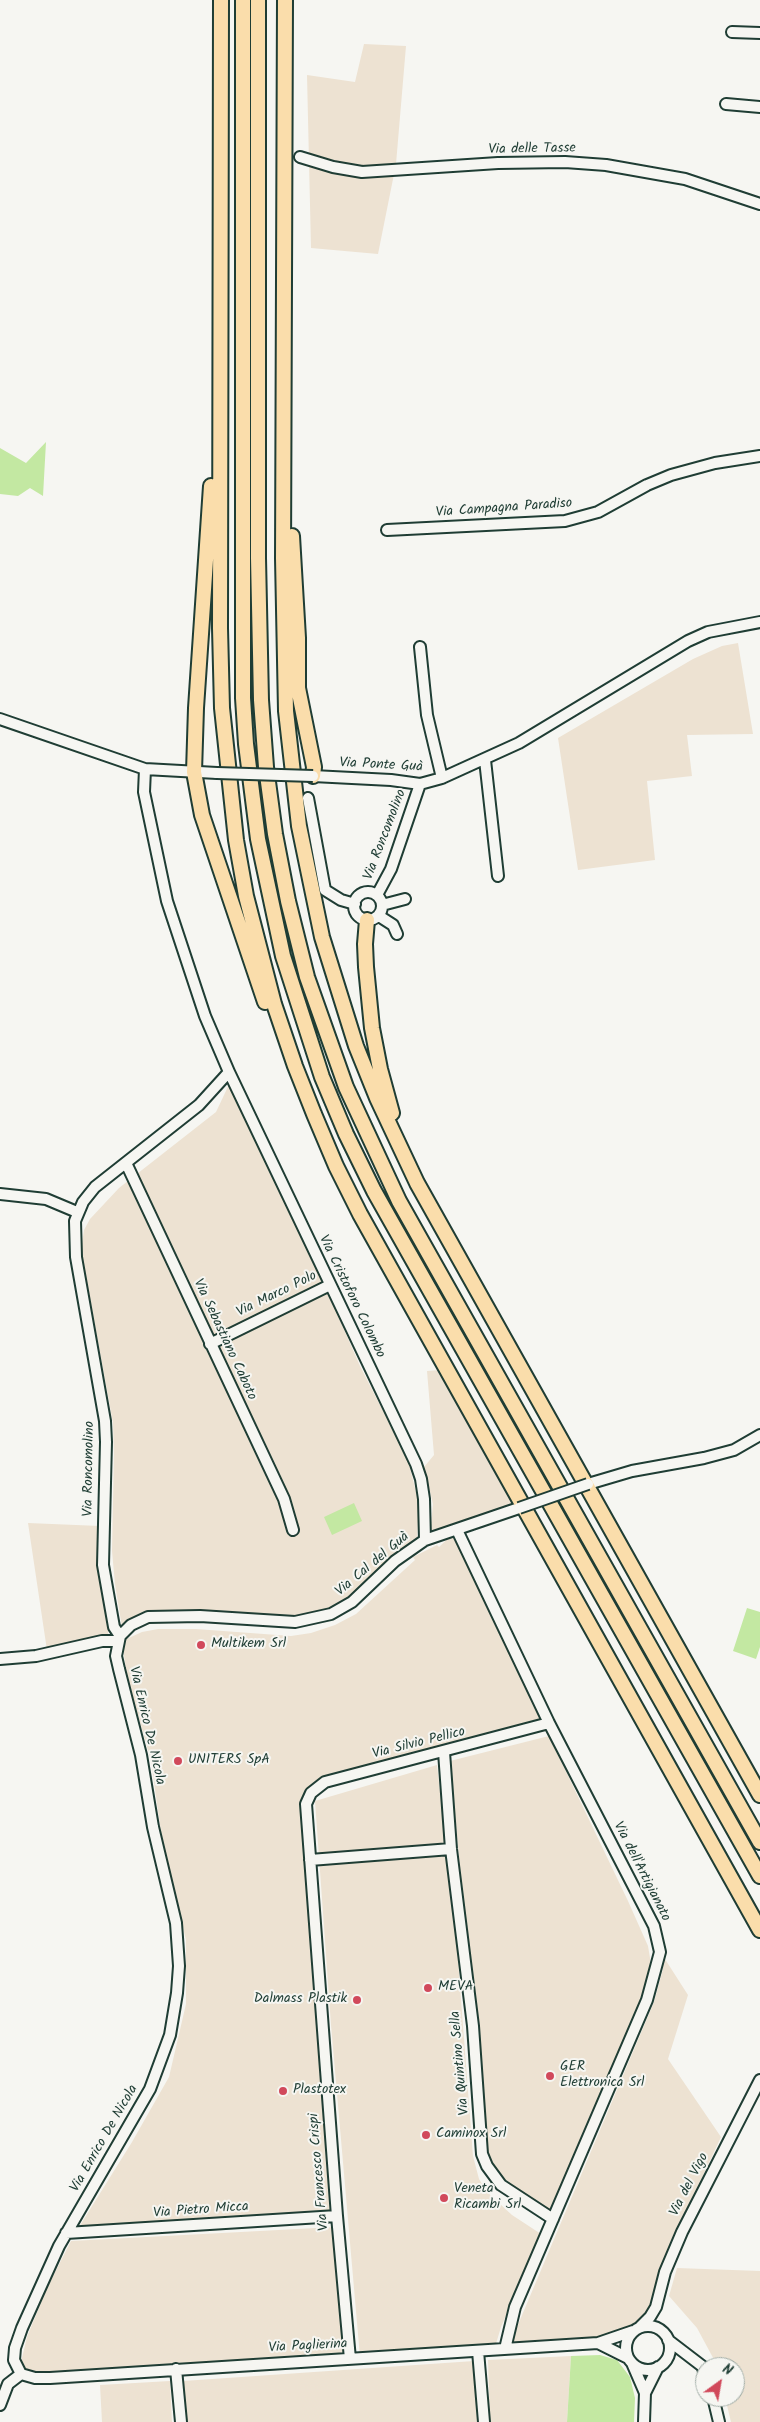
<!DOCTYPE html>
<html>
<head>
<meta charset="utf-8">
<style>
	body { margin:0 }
	#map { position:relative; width:760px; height:2422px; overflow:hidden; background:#f6f6f2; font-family:Kalam,sans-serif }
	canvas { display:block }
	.north { position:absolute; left:695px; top:2357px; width:50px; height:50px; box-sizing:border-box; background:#f6f6f2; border:1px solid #a0aca6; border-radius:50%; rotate:32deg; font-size:14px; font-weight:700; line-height:20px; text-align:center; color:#1f3d34 }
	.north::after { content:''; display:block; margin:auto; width:18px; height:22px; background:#d1495b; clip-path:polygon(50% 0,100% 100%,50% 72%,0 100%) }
</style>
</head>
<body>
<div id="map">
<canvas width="760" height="2422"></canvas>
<div class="north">N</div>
</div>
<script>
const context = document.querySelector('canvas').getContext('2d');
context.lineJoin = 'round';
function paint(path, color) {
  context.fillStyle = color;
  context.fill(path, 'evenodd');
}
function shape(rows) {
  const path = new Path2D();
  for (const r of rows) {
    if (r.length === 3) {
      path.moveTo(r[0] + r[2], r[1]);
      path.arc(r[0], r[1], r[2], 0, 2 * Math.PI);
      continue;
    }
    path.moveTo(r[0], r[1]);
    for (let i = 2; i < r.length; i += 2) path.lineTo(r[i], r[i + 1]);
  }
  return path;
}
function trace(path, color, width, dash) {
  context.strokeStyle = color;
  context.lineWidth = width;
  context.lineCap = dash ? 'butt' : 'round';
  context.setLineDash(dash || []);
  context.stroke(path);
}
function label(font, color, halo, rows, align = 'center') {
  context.font = font + ' Kalam,sans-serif';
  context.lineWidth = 4;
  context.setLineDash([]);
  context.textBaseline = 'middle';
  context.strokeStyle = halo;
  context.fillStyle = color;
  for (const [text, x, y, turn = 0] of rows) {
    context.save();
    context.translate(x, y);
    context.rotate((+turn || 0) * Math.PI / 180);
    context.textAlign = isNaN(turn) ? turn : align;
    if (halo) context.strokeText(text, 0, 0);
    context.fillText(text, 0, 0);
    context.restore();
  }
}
paint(shape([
	[364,44,406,46,396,164,378,254,311,248,307,75,355,82],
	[738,643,753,734,687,735,692,776,647,781,655,860,578,870,558,738,693,659,722,646],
	[233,1076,360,1366,408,1460,419,1504,417,1541,348,1603,308,1620,137,1620,122,1627,115,1584,112,1551,114,1454,113,1423,81,1250,84,1230,90,1219,119,1188,216,1112],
	[441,1370,523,1505,459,1528,543,1724,402,1760,308,1789,302,1796,301,1809,318,2026,334,2214,79,2227,132,2142,169,2077,186,2004,186,1940,163,1846,151,1761,127,1676,122,1641,142,1632,158,1629,196,1629,291,1636,311,1633,335,1625,356,1614,415,1560,413,1557,437,1545,439,1547,458,1529,430,1536,433,1504,424,1467,434,1455,427,1371],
	[28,1523,100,1526,99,1551,101,1586,109,1621,108,1638,48,1657],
	[549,1736,628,1901,648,1946,650,1958,650,1967,642,1998,546,2222,505,2192,487,2155,450,1761],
	[437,1765,456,1934,473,2156,479,2179,487,2192,512,2215,541,2234,501,2327,495,2347,360,2357,331,2025,315,1801],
	[663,1956,688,1995,668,2059,721,2137,670,2246,653,2303,631,2329,595,2341,509,2346,654,2002,663,1969],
	[335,2227,346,2358,21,2376,22,2358,27,2337,47,2288,71,2241],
	[677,2268,760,2271,760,2422,731,2422,725,2397,735,2397,735,2367,718,2367,697,2328,669,2296],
	[571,2356,567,2422,490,2422,488,2360],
	[474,2361,477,2422,185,2422,183,2381],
	[170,2381,172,2422,102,2422,100,2385]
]), '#ede2d2');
paint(shape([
	[46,442,43,496,30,488,18,496,0,494,0,448,26,463],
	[354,1503,362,1521,332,1535,324,1517],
	[747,1608,760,1612,760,1647,756,1659,733,1651],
	[600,2355,617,2360,630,2377,635,2398,634,2422,567,2422,571,2356]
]), '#c3e8a2');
const minor = shape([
	[732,32,760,33],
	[726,104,760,107],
	[300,157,333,167,362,172,498,163,565,162,606,165,685,179,760,204],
	[387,530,565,521,598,512,647,485,671,475,715,463,760,456],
	[420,647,427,715,442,778],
	[0,719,145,769,217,773],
	[485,760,498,876],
	[145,769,144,792,167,901,205,1016,229,1072,416,1464,421,1479,424,1499,425,1540],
	[313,776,391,780,420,784,442,778,519,743,688,641,708,632,760,622],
	[308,798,325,890,341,900,355,904],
	[368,906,14],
	[377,895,391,869,420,784],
	[382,905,405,899],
	[379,916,393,925,397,934],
	[126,1163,284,1499,293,1530],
	[0,1194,46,1199,77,1212],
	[210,1344,330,1285],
	[588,1484,632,1471,704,1458,734,1450,760,1435],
	[519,1508,425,1540,395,1561,352,1602,331,1614,295,1622,200,1616,148,1617,131,1625,120,1636,116,1656,119,1669,141,1755,153,1827,176,1923,179,1966,177,1993,170,2035,150,2089,59,2246,22,2328,15,2348,14,2360,21,2374,35,2378,50,2378,598,2343,633,2331],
	[457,1530,549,1723,654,1926,660,1952,647,2000,515,2307,505,2349],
	[120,1636,114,1627,103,1565,106,1442,105,1421,76,1257,75,1221,83,1202,95,1187,199,1105,229,1072],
	[0,1659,36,1656,102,1641,118,1641],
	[444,1752,451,1849,473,2026,482,2154,487,2166,501,2185,553,2219],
	[310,1860,451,1849],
	[66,2233,337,2216],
	[648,2348,22],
	[640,2327,650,2317,656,2307,665,2272,682,2232,760,2080],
	[668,2340,702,2366,705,2373],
	[598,2343,628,2358],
	[478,2351,484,2422],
	[350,2359,337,2216,306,1804,311,1793,325,1782,549,1723],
	[632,2363,645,2393],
	[176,2369,181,2422],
	[713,2397,719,2422],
	[0,2405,8,2384,21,2374],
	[644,2422,645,2393,658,2367]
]);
const highway = shape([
	[221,0,220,628,222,708,236,840,246,896,274,1004,295,1066,314,1114,336,1166,360,1214,760,1930],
	[243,0,243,698,246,744,258,839,283,956,322,1077,346,1134,374,1191,760,1876],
	[258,0,258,558,261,700,266,767,275,834,288,901,307,977,346,1087,399,1201,760,1842],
	[285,0,283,558,286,711,299,826,322,937,356,1046,377,1098,417,1183,760,1795],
	[211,486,196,708,194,772,202,815,265,1002],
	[292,536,298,638,298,688,314,767,313,776],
	[367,920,365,944,366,967,372,1028,380,1069,392,1113]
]);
trace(minor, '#1f3d34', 14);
trace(highway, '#1f3d34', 18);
trace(minor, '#f6f6f2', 10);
trace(highway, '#faddab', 14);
const minorBridge = shape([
	[217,773,313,776],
	[519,1508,588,1484]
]);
trace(minorBridge, '#1f3d34', 14, []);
trace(minorBridge, '#f6f6f2', 10);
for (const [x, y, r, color] of [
	[201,1645,5,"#d1495b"],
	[178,1761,5,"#d1495b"],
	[428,1988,5,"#d1495b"],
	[357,2000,5,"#d1495b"],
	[550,2076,5,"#d1495b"],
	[283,2091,5,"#d1495b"],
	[426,2135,5,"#d1495b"],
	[444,2198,5,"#d1495b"]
]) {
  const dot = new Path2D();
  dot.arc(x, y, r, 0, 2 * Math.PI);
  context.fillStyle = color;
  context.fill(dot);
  trace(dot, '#f6f6f2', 2);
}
label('14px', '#1f3d34', '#f6f6f2', [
	["Via delle Tasse",532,150,-1],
	["Via Campagna Paradiso",504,509,-4],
	["Via Ponte Guà",381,766,3],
	["Via Roncomolino",386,835,-69],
	["Via Marco Polo",277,1295,-26],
	["Via Cristoforo Colombo",351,1297,64],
	["Via Sebastiano Caboto",224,1340,65],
	["Via Roncomolino",90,1469,-89],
	["Via Cal del Guà",373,1565,-40],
	["Via Enrico De Nicola",146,1726,77],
	["Via Silvio Pellico",419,1744,-14],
	["Via dell'Artigianato",641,1872,63],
	["Via Quintino Sella",461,2063,-95],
	["Via Enrico De Nicola",105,2139,-60],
	["Via Francesco Crispi",320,2172,-95],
	["Via del Vigo",690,2185,-63],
	["Via Pietro Micca",201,2211,-4],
	["Via Paglierina",308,2347,-3]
]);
label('14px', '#1f3d34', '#f6f6f2', [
	["Multikem Srl",211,1645],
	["UNITERS SpA",188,1761],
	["MEVA",438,1988],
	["Dalmass Plastik",347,2000,"right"],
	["GER",560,2068],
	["Elettronica Srl",560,2084],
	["Plastotex",293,2091],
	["Caminox Srl",436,2135],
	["Veneta",454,2190],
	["Ricambi Srl",454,2206]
], 'left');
</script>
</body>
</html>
